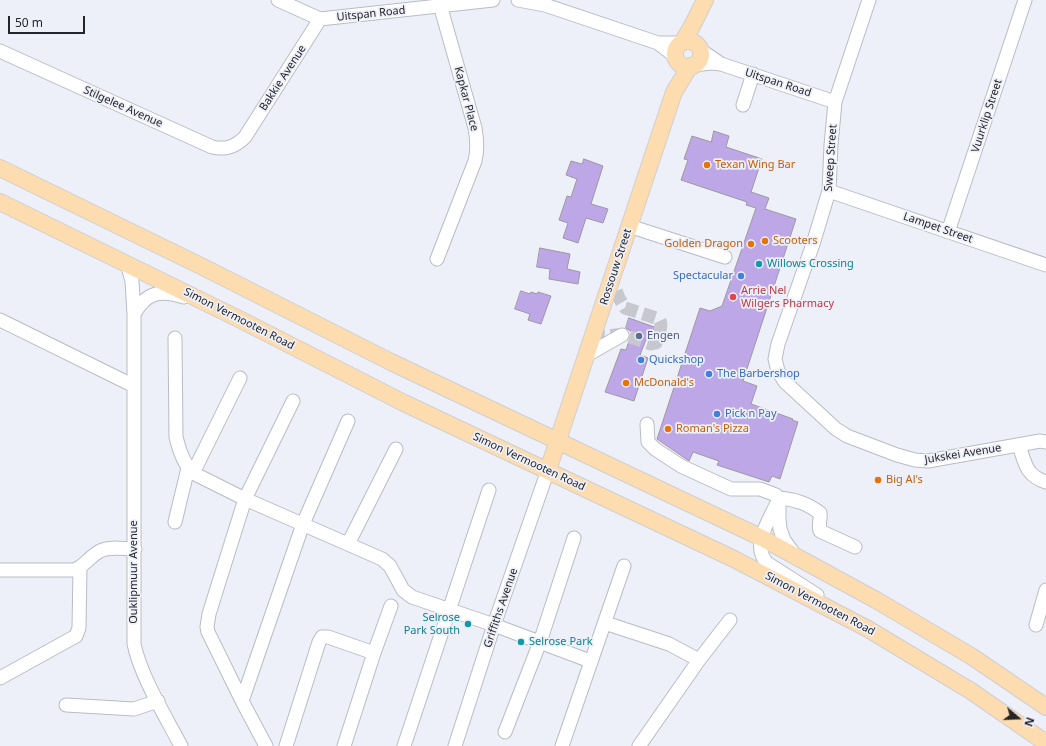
<!DOCTYPE html>
<style>
body{margin:0}
#map{position:relative;width:1046px;height:746px;overflow:hidden;background:#eef0f9;font-family:"Noto Sans",sans-serif}
canvas{display:block}
.north{position:absolute;left:998px;top:698px;width:40px;height:40px;-webkit-text-stroke:3px #eef0f9;paint-order:stroke;rotate:109deg;font-size:11px;font-weight:700;line-height:16px;text-align:center;color:#252529}
.north::after{content:'';display:block;margin:auto;width:14px;height:18px;background:#252529;clip-path:polygon(50% 0,100% 100%,50% 72%,0 100%)}
.scale{position:absolute;left:8px;top:16px;width:77px;height:18px;box-sizing:border-box;border:2px solid #252529;border-top:0;padding-left:5px;font-size:12px;line-height:14px;white-space:nowrap;color:#252529;-webkit-text-stroke:3px #eef0f9;paint-order:stroke}
</style>
<div id="map">
<canvas width="1046" height="746"></canvas>
<div class="north">N</div>
<div class="scale">50 m</div>
</div>
<script>
const ctx = document.querySelector('canvas').getContext('2d');
ctx.lineJoin = 'round';
function paint(path, color) {
  ctx.fillStyle = color;
  ctx.fill(path, 'evenodd');
}
function trace(path, color, width, dash) {
  ctx.strokeStyle = color;
  ctx.lineWidth = width;
  ctx.lineCap = dash ? 'butt' : 'round';
  ctx.setLineDash(dash || []);
  ctx.stroke(path);
}
function write(font, color, halo, rows, align = 'center') {
  ctx.font = font + ' "Noto Sans",sans-serif';
  ctx.lineWidth = 3.5;
  ctx.setLineDash([]);
  ctx.textBaseline = 'middle';
  ctx.strokeStyle = halo;
  ctx.fillStyle = color;
  for (const [text, x, y, turn = 0] of rows) {
    ctx.save();
    ctx.translate(x, y);
    ctx.rotate((+turn || 0) * Math.PI / 180);
    ctx.textAlign = isNaN(turn) ? turn : align;
    if (halo) ctx.strokeText(text, 0, 0);
    ctx.fillText(text, 0, 0);
    ctx.restore();
  }
}
const building = new Path2D(`
 M714,131L729,136L726,147L762,159L751,192L769,198L765,209L796,219L743,381L757,386L751,404L793,419L792,420L798,422L780,479L772,476L769,482L717,465L719,461L693,452L689,461L657,439L700,308L710,311L722,306L756,208L746,205L747,202L681,180L688,160L684,159L692,136L711,142Z
 M584,159L603,166L591,204L608,209L603,223L586,218L578,243L563,238L568,223L559,220L567,196L571,197L577,179L566,175L571,161L582,164Z
 M540,248L570,254L567,269L580,272L578,284L549,279L550,269L537,267Z
 M521,291L530,294L531,292L537,294L538,292L551,296L541,324L528,320L530,314L515,309Z
 M629,318L660,329L656,340L647,337L640,355L648,358L634,401L605,392L621,349L626,350L632,332L626,328Z`);
const minorTunnel = new Path2D(`
 M595,329L599,335C606,338 613,334 621,335C631,336 641,341 651,344L656,343C658,335 664,326 659,319L625,308L619,298L612,280`);
const minor = new Path2D(`
 M278,0L320,19L493,0
 M518,0L545,5L658,43H680
 M869,0L835,102L831,145L829,191L813,244L778,344L775,359L778,371L785,382L836,429L847,436L897,455L915,460L928,461L1040,441L1046,442
 M658,43L675,56
 M699,49L721,64
 M0,51L212,147C226,150 235,147 245,137L320,19
 M694,65L711,63L721,64L835,102
 M743,105L753,74
 M829,191L1046,265
 M629,226L725,257
 M948,232L1025,0
 M437,259L475,161C478,149 477,139 475,128L440,5
 M127,263L132,281L134,314V644C141,677 165,715 181,746
 M134,314C147,291 161,290 184,297
 M0,320L134,386
 M175,338L176,437C179,450 184,464 193,473L245,499L382,559L390,566L403,590L412,597L494,625L590,661
 M587,355L622,335
 M647,424L648,442L655,449L681,466L731,489H760L776,495L779,498V519L780,529L784,540L795,555
 M1019,445C1025,463 1026,476 1046,482
 M193,473L240,378
 M779,498C794,499 807,503 820,513C821,519 818,524 820,531L855,547
 M777,503C769,521 751,545 767,563L817,595
 M175,522L188,468
 M348,544L396,449
 M0,570H74C85,566 90,556 100,551C109,546 124,549 135,549
 M605,623L669,644L699,660
 M1036,625L1046,590
 M0,678L76,636L79,628L80,568
 M242,701L303,524L348,421
 M66,705L134,709L158,701
 M505,732L540,642L574,538
 M266,746L242,701L208,632L207,627L209,614L245,499L293,401
 M286,746L319,642L322,637H328L374,653
 M344,746L374,653L391,606
 M404,746L489,490
 M455,746L494,625L548,470
 M562,746L624,566
 M639,746L699,660L730,620`);
const major = new Path2D(`
 M675 54a13 13 0 1 1 26 0a13 13 0 1 1-26 0Z
 M682,43L692,26L705,0
 M0,168L203,267L391,362L762,538L876,600L932,633L971,656L1046,707
 M0,202L239,319L404,403L734,559L868,629L971,691L1046,743
 M548,470L674,92L690,66`);
const markers = [
 [707,165,4,"#e8710a"],
 [765,241,4,"#e8710a"],
 [751,244,4,"#e8710a"],
 [759,264,4,"#0f9aa8"],
 [741,276,4,"#3f7fe0"],
 [733,297,4,"#e0444e"],
 [639,336,4,"#5c6f8a"],
 [641,360,4,"#3f7fe0"],
 [709,374,4,"#3f7fe0"],
 [626,383,4,"#e8710a"],
 [717,414,4,"#3f7fe0"],
 [668,429,4,"#e8710a"],
 [878,480,4,"#e8710a"],
 [468,624,4,"#0f9aa8"],
 [521,642,4,"#0f9aa8"]
];
const streetNames = [
 ["Uitspan Road",371,14,-6],
 ["Bakkie Avenue",283,78,-57],
 ["Uitspan Road",778,83,18],
 ["Kapkar Place",466,99,75],
 ["Stilgelee Avenue",123,107,24],
 ["Vuurklip Street",987,116,-72],
 ["Sweep Street",831,158,-86],
 ["Lampet Street",938,228,19],
 ["Rossouw Street",616,267,-72],
 ["Simon Vermooten Road",239,319,27],
 ["Jukskei Avenue",963,454,-9],
 ["Simon Vermooten Road",529,462,25],
 ["Ouklipmuur Avenue",134,572,-90],
 ["Simon Vermooten Road",820,604,28],
 ["Griffiths Avenue",501,608,-71]
];
const foodNames = [
 ["Texan Wing Bar",715,165],
 ["Scooters",773,241],
 ["Golden Dragon",743,244,"right"],
 ["McDonald's",634,383],
 ["Roman's Pizza",676,429],
 ["Big Al's",886,480]
];
const cultureNames = [
 ["Willows Crossing",767,264],
 ["Selrose",460,618,"right"],
 ["Park South",460,631,"right"],
 ["Selrose Park",529,642]
];
const shopNames = [
 ["Spectacular",733,276,"right"],
 ["Quickshop",649,360],
 ["The Barbershop",717,374],
 ["Pick n Pay",725,414]
];
const healthNames = [
 ["Arrie Nel",741,291],
 ["Wilgers Pharmacy",741,304]
];
const serviceNames = [
 ["Engen",647,336]
];
paint(building, '#bea7e6');
trace(building, '#9b98a0', 1);
trace(minorTunnel, '#c6c7cf', 13, [13, 6]);
trace(minor, '#b9bcc4', 15);
trace(major, '#cfcfd0', 18);
trace(minor, '#fff', 13);
trace(major, '#fddcb0', 16);
for (const [x, y, r, color] of markers) {
  const dot = new Path2D();
  dot.arc(x, y, r, 0, 2 * Math.PI);
  ctx.fillStyle = color;
  ctx.fill(dot);
  trace(dot, '#eef0f9', 1.5);
}
write('11px', '#252529', '#eef0f9', streetNames);
write('11px', '#c56008', '#eef0f9', foodNames, 'left');
write('11px', '#0d838f', '#eef0f9', cultureNames, 'left');
write('11px', '#366cbe', '#eef0f9', shopNames, 'left');
write('11px', '#be3a42', '#eef0f9', healthNames, 'left');
write('11px', '#4e5e75', '#eef0f9', serviceNames, 'left');
</script>
